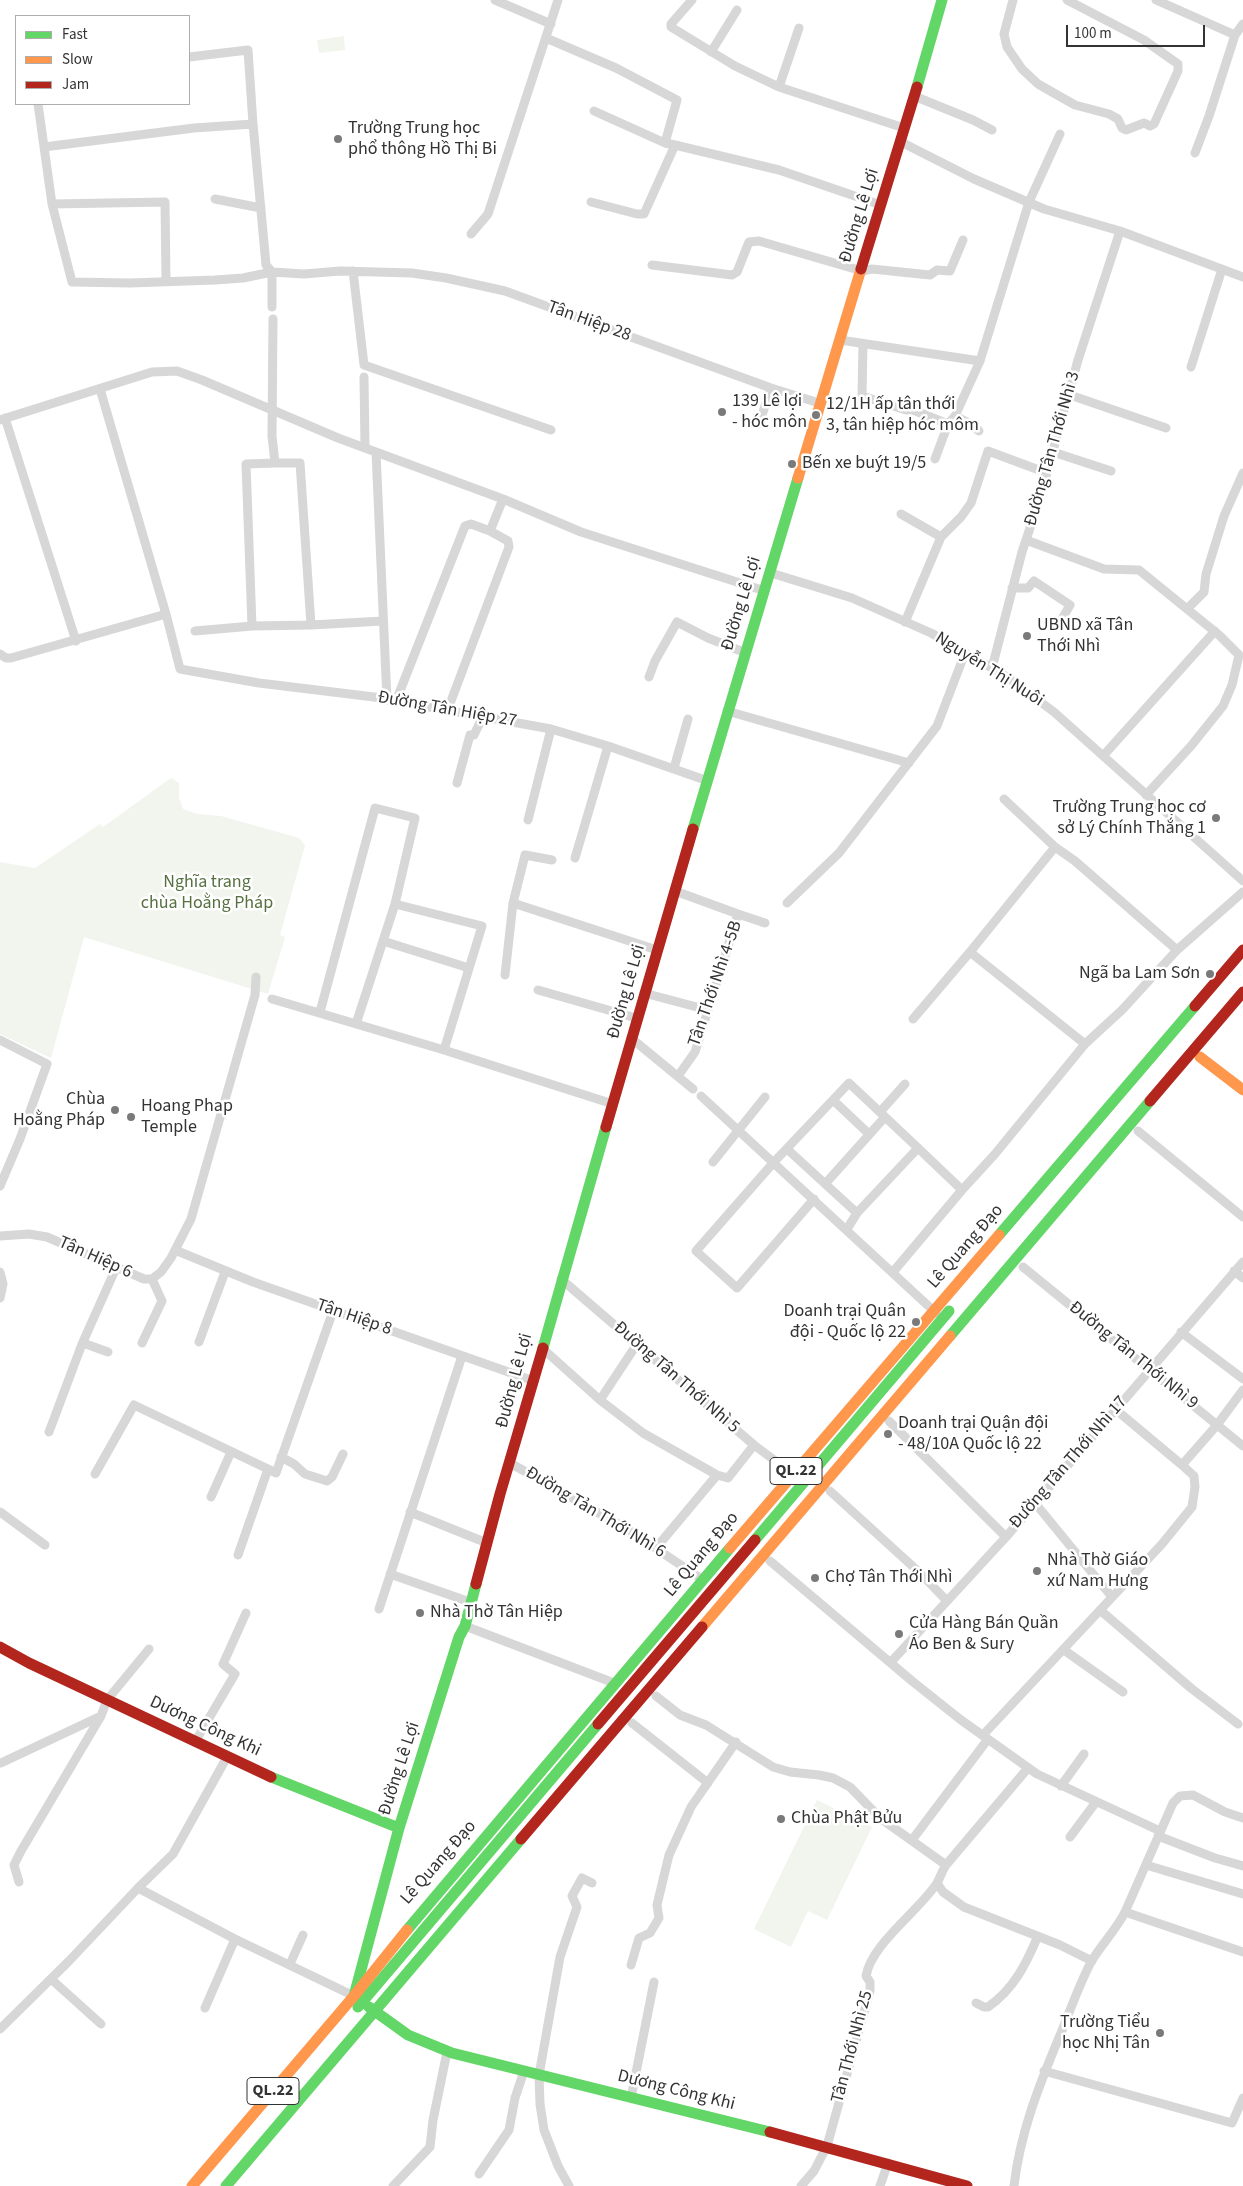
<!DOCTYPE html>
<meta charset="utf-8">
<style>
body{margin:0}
#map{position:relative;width:1243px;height:2186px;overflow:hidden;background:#fff;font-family:"Source Sans 3",sans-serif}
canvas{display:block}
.legend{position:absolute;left:15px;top:15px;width:175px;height:90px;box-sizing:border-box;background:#fff;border:1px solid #adadad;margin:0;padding:6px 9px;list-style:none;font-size:15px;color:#333}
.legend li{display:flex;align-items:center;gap:10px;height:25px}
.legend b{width:25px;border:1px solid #adadad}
.scale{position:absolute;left:1066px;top:25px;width:139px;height:22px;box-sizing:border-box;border:2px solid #333;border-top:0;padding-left:6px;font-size:15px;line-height:18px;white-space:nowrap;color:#333;-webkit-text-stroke:4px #fff;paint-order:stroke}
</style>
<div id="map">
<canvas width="1243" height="2186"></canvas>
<ul class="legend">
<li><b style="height:6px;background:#63d668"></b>Fast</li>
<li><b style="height:6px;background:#ff974d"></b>Slow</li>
<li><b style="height:6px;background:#b3261e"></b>Jam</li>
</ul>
<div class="scale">100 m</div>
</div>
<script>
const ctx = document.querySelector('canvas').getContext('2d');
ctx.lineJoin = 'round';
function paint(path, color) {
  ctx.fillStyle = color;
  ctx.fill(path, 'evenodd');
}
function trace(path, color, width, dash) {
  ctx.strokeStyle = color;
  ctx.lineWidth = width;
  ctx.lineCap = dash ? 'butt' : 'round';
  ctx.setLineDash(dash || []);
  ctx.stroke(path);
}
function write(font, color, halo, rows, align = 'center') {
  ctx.font = font + ' "Source Sans 3",sans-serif';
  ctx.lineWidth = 5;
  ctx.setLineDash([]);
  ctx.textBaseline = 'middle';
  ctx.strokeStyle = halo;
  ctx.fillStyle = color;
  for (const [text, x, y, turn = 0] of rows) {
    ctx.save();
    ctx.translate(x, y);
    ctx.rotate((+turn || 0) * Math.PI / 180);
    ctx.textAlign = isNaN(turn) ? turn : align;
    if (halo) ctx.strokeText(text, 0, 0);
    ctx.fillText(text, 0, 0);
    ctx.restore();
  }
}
const green = new Path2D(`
 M344,36L345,50L319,53L317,40Z
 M171,778L179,783V798L183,809L197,814L221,816L299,838L305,845L280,935L285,937L268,994L84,937L51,1058L0,1034V862L35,868L100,824L103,827Z
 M817,1800L872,1827L827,1920L808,1911L791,1947L754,1929Z`);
const street = new Path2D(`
 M495,0L551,24
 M692,0L671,24V27L735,66L779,87L904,128
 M1013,0L1004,34L1007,47L1022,69L1038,84L1075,105L1109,114L1118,119L1122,128L1126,130L1144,123L1150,126L1154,124L1178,71V64L1144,40L1067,0
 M1156,0L1235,35
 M546,38L616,68L677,100L665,143L675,145
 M711,52L737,10
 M189,57L248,50L253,124
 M779,87L799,28
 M914,96L973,120L992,130
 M38,104L52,204L72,282L130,283L215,280L243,278L272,272V307
 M594,111L665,143
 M901,142L974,179L1044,209L1120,231L1243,277
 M44,147L194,128L253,124L266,265L272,272L304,274L340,271L412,273L446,278L505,291L771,388L819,403
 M1195,153L1209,116L1235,35L1243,24
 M215,199L261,208
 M591,202L637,214H644L675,145L779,170L881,205
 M52,204L165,202L166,280
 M471,234L488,214L558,0
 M652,265L732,275L737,272L749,242L759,241L862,271L872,269L930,275L937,270L950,271L963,240
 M353,271L364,365L551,430
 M273,319L272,436L275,463H300L311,625L383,621
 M840,340L980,361
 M863,344L862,396L906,410H913L948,424
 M1191,367L1222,269
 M364,377L365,448
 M100,389L166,614L180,669L259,683L374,697L551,729L608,746L708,781
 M1070,395L1166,428
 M955,416L971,424L979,431
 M5,418L76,641
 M0,420L152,372L177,371L202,380L338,438L503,499L581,532L765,591
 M759,424L771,388
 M376,452L387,700
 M1053,452L1111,471
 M935,459L948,424L955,416L980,361L1029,202L1060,134
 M901,514L941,537L905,622
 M941,537L961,517L971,503L988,451L1047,473
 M1026,540L1104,569L1139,570L1219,635L1239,655L1232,685L1223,706L1191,746L1146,795
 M771,573L852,598L931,633L1004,675L1054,712L1243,881
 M1012,588H1028L1034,581L1070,605L1062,619
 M1187,609L1204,592L1206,574L1224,516L1243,473
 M252,626L246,464L275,463
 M195,631L252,626L311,625
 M0,654L6,658H11L166,614
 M992,668L1022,552L1040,498L1078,360L1120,231
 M649,677L655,661L677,622L708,638L746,653
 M396,701L465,526L471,524L490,531L503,499
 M448,709L509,547L508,541L490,531
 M727,711L909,763
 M1103,756L1215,631
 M674,768L688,719
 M457,783L470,735H474L483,716
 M1004,799L1055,847
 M528,820L551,729
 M575,858L608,746
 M552,860L525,855L513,903L657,950
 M675,891L738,914
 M787,903L839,853L937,726L965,653
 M383,941L469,968
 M505,975L513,903
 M538,990L636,1018
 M644,993L708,1010
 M272,999L444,1050L613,1104
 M320,1012L375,808L415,818L395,904L482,926L444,1050
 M913,1019L970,952
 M356,1024L395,904
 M631,1038L693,1089
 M0,1040L47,1064L20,1139L0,1186
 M1085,1044L970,952L1055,847L1075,861L1177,950
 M678,1076L695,1052L738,914L765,923
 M701,1096L936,1313
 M833,1100L869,1134
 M880,1112L905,1084
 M1138,1131L1243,1217
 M918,1148L962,1190L995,1154L1085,1044L1122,1010L1177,950L1243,892
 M787,1149L857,1213L847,1229
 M713,1162L765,1097
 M825,1184L885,1117
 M814,1199L737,1288L696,1251L774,1162L849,1083L918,1148L857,1213
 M0,1236L29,1234L47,1237L144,1279H152L161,1272L171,1258L191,1219L255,995L256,977
 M175,1250L253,1282L534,1381
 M1023,1267L1243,1446
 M1234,1271L1243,1278
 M0,1272L3,1284L0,1298
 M893,1272L962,1190
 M561,1279L754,1445L793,1474
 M1181,1332L1243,1379
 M199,1342L225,1272
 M83,1343L108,1352
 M142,1343L162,1301L152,1279
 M542,1348L600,1400L643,1433L717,1475L656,1548
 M600,1400L637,1344
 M1115,1409L1182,1465
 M889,1421L1006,1537
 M49,1432L82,1344L116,1268
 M281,1457L294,1464L305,1474L327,1481L332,1477L343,1454
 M510,1463L627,1529L703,1580
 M95,1474L134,1405L268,1469
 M717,1475L728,1478L754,1445
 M830,1491L920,1573L947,1601
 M211,1497L231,1452
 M1035,1503L1112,1597
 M0,1512L45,1545
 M410,1512L487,1543
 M238,1555L268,1469L276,1473L333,1311
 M770,1561L912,1681L961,1720L1037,1774L1160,1831
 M390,1574L470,1602
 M379,1609L462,1356
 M1100,1610L1192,1689L1238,1724
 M465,1626L614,1683
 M1064,1650L1123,1692
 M891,1662L1006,1537L1243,1262
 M656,1696L680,1715L706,1725L773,1767L790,1772L819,1775L833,1778L850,1787L880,1818L946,1865C942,1871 940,1878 937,1883C920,1910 871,1944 866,1976L870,1982V1991L827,2146L814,2171L801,2186
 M632,1723L708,1783
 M983,1735L1162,1544L1192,1507L1195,1487L1194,1476L1182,1465L1217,1425L1243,1390
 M195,1742L235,1674L223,1664L246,1613
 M1,1763L101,1716
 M1061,1786L1084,1754
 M1158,1836L1215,1858L1243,1866
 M1070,1837L1096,1802
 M912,1840L988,1739
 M946,1865L1028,1768
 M1146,1865L1243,1894
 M19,1882L14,1865L21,1851L101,1716L107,1700L149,1649
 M937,1883L943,1892L964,1907L1060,1945L1092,1961
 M138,1888L235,1939L354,1996
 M1125,1912L1243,1952
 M290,1964L303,1935
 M631,1965L639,1938L650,1933L659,1918L657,1905L669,1855L691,1807L736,1742
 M51,1979L101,2024
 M976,2003L984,2007H988C1014,1989 1026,1964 1038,1936
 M205,2008L235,1939
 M0,2029L69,1961L138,1888L173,1854L227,1757
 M1044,2071L1232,2123L1243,2098
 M631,2098L654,1982
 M479,2174L509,2130L515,2098L524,2071
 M393,2186L430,2147L433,2120L447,2052
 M569,2186L558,2166L544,2130L540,2104L539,2075L560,1957L577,1907L572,1896L582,1878L592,1883
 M880,2186L888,2163
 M1014,2186C1020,2134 1038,2088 1058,2040C1069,2014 1078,1987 1091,1962C1101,1945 1116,1930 1125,1912L1173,1803L1180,1796L1193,1795L1225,1812L1243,1818`);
const fast = new Path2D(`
 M917,87L942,0
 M693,829L798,478
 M999,1235L1195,1006
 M950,1336L1150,1101
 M543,1348L606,1127
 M755,1540L949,1311
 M271,1777L399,1828
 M407,1930L730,1548
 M354,1996L399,1828L459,1637L465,1626L476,1584
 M358,2007L598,1724
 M369,2007L408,2035L452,2053L770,2132
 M226,2186L521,1839`);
const slow = new Path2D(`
 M798,478L861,269
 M1200,1057L1243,1090
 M730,1548L999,1235
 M702,1627L950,1336
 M192,2186L354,1996L407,1930`);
const jam = new Path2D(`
 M861,269L917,87
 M1195,1006L1243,950
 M1150,1101L1243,992
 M606,1127L693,829
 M476,1584L500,1494L543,1348
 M0,1647L29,1663L271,1777
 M598,1724L755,1540
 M521,1839L702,1627
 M770,2132L967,2186`);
const markers = [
 [338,139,5,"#7a7a7a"],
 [722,412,5,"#7a7a7a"],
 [816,415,5,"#7a7a7a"],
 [792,464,5,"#7a7a7a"],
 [1027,636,5,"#7a7a7a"],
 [1216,818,5,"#7a7a7a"],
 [1210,974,5,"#7a7a7a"],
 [115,1110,5,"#7a7a7a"],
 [131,1117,5,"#7a7a7a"],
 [916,1322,5,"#7a7a7a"],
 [888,1434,5,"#7a7a7a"],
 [1037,1571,5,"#7a7a7a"],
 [815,1578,5,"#7a7a7a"],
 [420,1613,5,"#7a7a7a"],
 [899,1634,5,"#7a7a7a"],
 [781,1819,5,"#7a7a7a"],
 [1160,2033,5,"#7a7a7a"]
];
const shields = [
 [796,1471,52],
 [273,2091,52]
];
const shieldNames = [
 ["QL.22",796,1471],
 ["QL.22",273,2091]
];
const poiNames = [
 ["Trường Trung học",348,129],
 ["phổ thông Hồ Thị Bi",348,150],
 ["139 Lê lợi",732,402],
 ["- hóc môn",732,423],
 ["12/1H ấp tân thới",826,405],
 ["3, tân hiệp hóc môm",826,426],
 ["Bến xe buýt 19/5",802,464],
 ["UBND xã Tân",1037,626],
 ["Thới Nhì",1037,647],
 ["Trường Trung học cơ",1206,808,"right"],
 ["sở Lý Chính Thắng 1",1206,829,"right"],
 ["Ngã ba Lam Sơn",1200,974,"right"],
 ["Chùa",105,1100,"right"],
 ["Hoằng Pháp",105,1121,"right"],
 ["Hoang Phap",141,1107],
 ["Temple",141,1128],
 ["Doanh trại Quân",906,1312,"right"],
 ["đội - Quốc lộ 22",906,1333,"right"],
 ["Doanh trại Quận đội",898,1424],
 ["- 48/10A Quốc lộ 22",898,1445],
 ["Nhà Thờ Giáo",1047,1561],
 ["xứ Nam Hưng",1047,1582],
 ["Chợ Tân Thới Nhì",825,1578],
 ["Nhà Thờ Tân Hiệp",430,1613],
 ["Cửa Hàng Bán Quần",909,1624],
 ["Áo Ben & Sury",909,1645],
 ["Chùa Phật Bửu",791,1819],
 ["Trường Tiểu",1150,2023,"right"],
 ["học Nhị Tân",1150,2044,"right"]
];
const streetNames = [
 ["Đường Lê Lợi",860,216,-73],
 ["Tân Hiệp 28",589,322,20],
 ["Đường Tân Thới Nhì 3",1053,449,-74],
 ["Đường Lê Lợi",742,604,-73],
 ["Nguyễn Thị Nuôi",989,670,32],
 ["Đường Tân Hiệp 27",447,710,10],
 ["Tân Thới Nhì 4-5B",716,984,-71],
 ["Đường Lê Lợi",627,992,-74],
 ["Lê Quang Đạo",966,1247,-49],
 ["Tân Hiệp 6",95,1258,24],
 ["Tân Hiệp 8",354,1318,19],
 ["Đường Tân Thới Nhì 9",1133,1356,39],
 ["Đường Tân Thới Nhì 5",676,1378,41],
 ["Đường Lê Lợi",515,1381,-75],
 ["Đường Tân Thới Nhì 17",1069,1463,-49],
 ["Đường Tản Thới Nhì 6",595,1513,31],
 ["Lê Quang Đạo",702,1555,-50],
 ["Dương Công Khi",205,1727,25],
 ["Đường Lê Lợi",400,1769,-72],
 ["Lê Quang Đạo",439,1863,-49],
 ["Tân Thới Nhì 25",853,2047,-75],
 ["Dương Công Khi",676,2091,14]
];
const parkNames = [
 ["Nghĩa trang",207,883],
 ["chùa Hoằng Pháp",207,904]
];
paint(green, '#f1f5ed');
trace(street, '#d7d7d7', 9);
trace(fast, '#63d668', 11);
trace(slow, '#ff974d', 11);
trace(jam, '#b3261e', 11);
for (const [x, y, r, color] of markers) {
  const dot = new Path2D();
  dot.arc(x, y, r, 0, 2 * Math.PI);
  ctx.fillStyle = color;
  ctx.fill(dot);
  trace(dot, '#fff', 2);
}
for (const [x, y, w] of shields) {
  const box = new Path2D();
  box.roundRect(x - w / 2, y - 13.5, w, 27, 4);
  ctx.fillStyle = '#fff';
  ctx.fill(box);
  trace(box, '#333', 1);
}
write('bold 16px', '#333', null, shieldNames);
write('18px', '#333', '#fff', poiNames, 'left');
write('18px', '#333', '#fff', streetNames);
write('18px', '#56703f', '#fff', parkNames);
</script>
